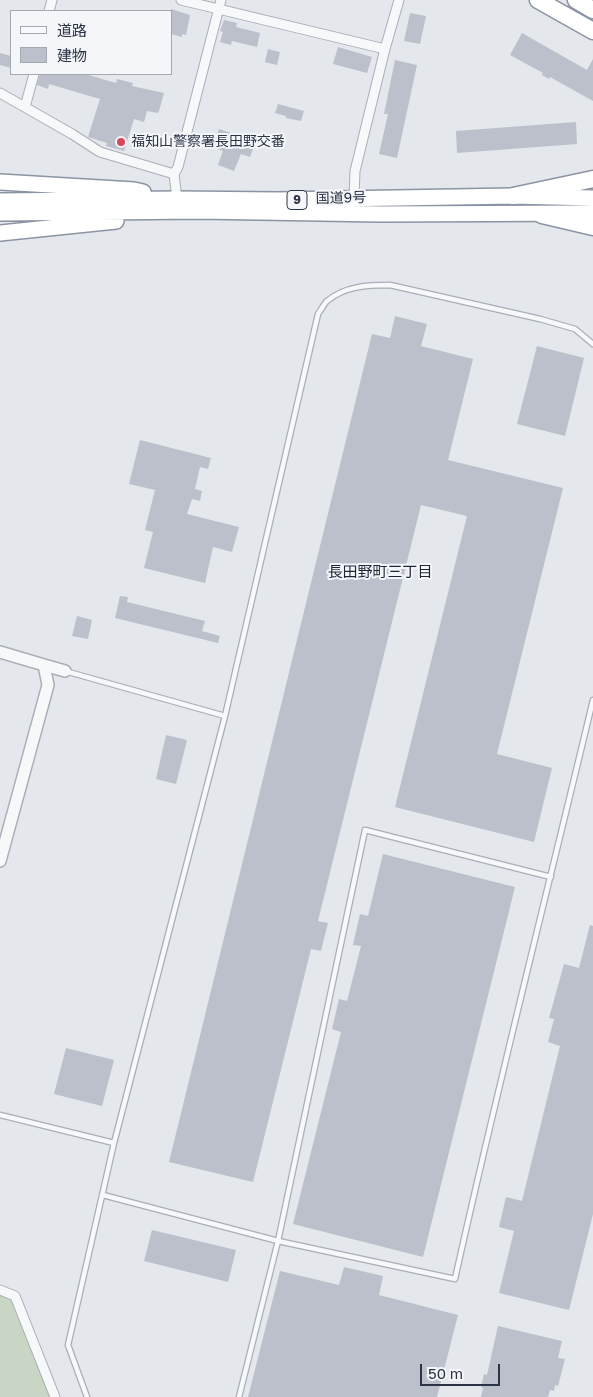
<!DOCTYPE html>
<meta charset="utf-8">
<style>
body{margin:0}
#map{position:relative;width:593px;height:1397px;overflow:hidden;background:#e4e7ec;font-family:"Golos Text","Noto Sans JP",sans-serif}
canvas{display:block}
.legend{position:absolute;left:10px;top:10px;width:162px;height:65px;box-sizing:border-box;background:#f4f6f9;border:1px solid #a4a8b1;margin:0;padding:6px 9px;list-style:none;font-size:15px;color:#2b3445}
.legend li{display:flex;align-items:center;gap:10px;height:25px}
.legend b{width:25px;border:1px solid #a4a8b1}
.scale{position:absolute;left:420px;top:1364px;width:80px;height:22px;box-sizing:border-box;border:2px solid #2b3445;border-top:0;padding-left:6px;font-size:15px;line-height:18px;white-space:nowrap;color:#2b3445;-webkit-text-stroke:4px #f4f6f9;paint-order:stroke}
</style>
<div id="map">
<canvas width="593" height="1397"></canvas>
<ul class="legend">
<li><b style="height:6px;background:#f7f8fa"></b>道路</li>
<li><b style="height:14px;background:#bbc0ca"></b>建物</li>
</ul>
<div class="scale">50 m</div>
</div>
<script>
const ctx = document.querySelector('canvas').getContext('2d');
ctx.lineJoin = 'round';
function paint(path, color) {
  ctx.fillStyle = color;
  ctx.fill(path, 'evenodd');
}
function trace(path, color, width, dash) {
  ctx.strokeStyle = color;
  ctx.lineWidth = width;
  ctx.lineCap = dash ? 'butt' : 'round';
  ctx.setLineDash(dash || []);
  ctx.stroke(path);
}
function write(font, color, halo, rows, align = 'center') {
  ctx.font = font + ' "Golos Text","Noto Sans JP",sans-serif';
  ctx.lineWidth = 4;
  ctx.setLineDash([]);
  ctx.textBaseline = 'middle';
  ctx.strokeStyle = halo;
  ctx.fillStyle = color;
  for (const [text, x, y, turn = 0] of rows) {
    ctx.save();
    ctx.translate(x, y);
    ctx.rotate((+turn || 0) * Math.PI / 180);
    ctx.textAlign = isNaN(turn) ? turn : align;
    if (halo) ctx.strokeText(text, 0, 0);
    ctx.fillText(text, 0, 0);
    ctx.restore();
  }
}
const green = new Path2D(`
 M0,1294L12,1299L51,1397H0Z`);
const building = new Path2D(`
 M171,9L190,15L186,35L182,34V37L171,34Z
 M410,13L426,16L420,44L404,41Z
 M224,20L237,23L236,27L260,33L257,47L232,41L231,45L220,42L223,32L220,31Z
 M522,33L587,70L593,59V101L550,77L549,79L542,75L543,73L510,55Z
 M338,47L372,57L367,73L333,64Z
 M268,49L280,52L277,65L265,62Z
 M0,53L11,56V68L0,65Z
 M395,60L417,65L397,158L379,154L388,114H384Z
 M40,74H85L116,83L117,79L133,83L132,86L164,93L159,111L158,113L147,111L144,122L134,119L124,151L106,146L107,143L88,137L100,99L49,84L48,89L37,85Z
 M278,104L304,111L301,121L286,118V116L275,113Z
 M576,122L577,144L457,153L456,131Z
 M219,129L231,133L230,136L255,144L250,157L241,154L234,171L218,165L223,151L212,147Z
 M395,316L427,324L421,346L473,359L448,460L563,488L497,754L552,768L534,842L395,807L467,516L421,505L318,921L328,923L321,951L311,949L253,1182L169,1162L372,334L390,338Z
 M537,346L584,358L565,436L517,424Z
 M140,440L211,458L208,469L200,467L195,489L202,491L200,501L192,499L187,514L239,527L232,552L213,547L205,583L144,568L153,532L145,530L155,490L129,484Z
 M120,596L128,597L127,602L205,621L202,631L220,636L218,643L115,618Z
 M77,616L92,620L88,639L72,636Z
 M166,735L187,740L176,784L156,779Z
 M383,854L515,887L423,1257L293,1224L341,1032L332,1029L339,999L347,1001L361,946L353,945L360,914L368,916Z
 M590,925L593,926V1214L569,1310L499,1293L514,1231L499,1227L506,1197L522,1201L560,1046L548,1042L554,1019L549,1018L564,964L579,968Z
 M66,1048L114,1060L102,1106L54,1094Z
 M152,1230L236,1250L228,1282L144,1261Z
 M344,1267L383,1276L379,1295L458,1315L437,1397H248L280,1271L339,1285Z
 M498,1326L562,1341L558,1358L565,1359L558,1386L555,1385L554,1391L550,1390L548,1397H481L483,1388L481,1387L484,1374L487,1375Z`);
const service = new Path2D(`
 M65,671L225,716
 M0,1115L114,1143
 M103,1195L278,1241L455,1279C498,1085 547,893 593,700
 M87,1397L68,1345L114,1143L225,716L318,314C321,310 324,304 327,301C345,286 368,285 390,285L540,319L575,329L593,344
 M239,1397L278,1241L365,830L551,877`);
const minor = new Path2D(`
 M181,0L385,49
 M49,11L52,0
 M0,93L72,134L100,152L174,174
 M25,107L34,74
 M354,198L355,171L385,49L399,0
 M177,199L174,174L178,167L221,0
 M0,1290L15,1296L55,1397`);
const tertiary = new Path2D(`
 M0,652L44,665L48,685L0,861
 M44,665L65,671`);
const trunk = new Path2D(`
 M0,182L134,190L143,192
 M0,201L177,199L277,200L513,196L593,198
 M0,213L199,211L381,214L593,213
 M0,233L116,221`);
const motorway = new Path2D(`
 M538,0L593,31
 M576,0L593,10
 M513,196L593,179
 M542,215L593,227`);
const markers = [
 [121,142,5,"#d1495b"]
];
const shields = [
 [297,200,20]
];
const shieldNames = [
 ["9",297,200]
];
const poiNames = [
 ["福知山警察署長田野交番",131,142]
];
const streetNames = [
 ["国道9号",341,198,-1]
];
const neighbourhoodNames = [
 ["長田野町三丁目",380,572]
];
paint(green, '#c9d6c5');
paint(building, '#bbc0ca');
trace(service, '#a9aeb7', 7);
trace(minor, '#a9aeb7', 11);
trace(tertiary, '#a9aeb7', 14);
trace(trunk, '#8b94a3', 18);
trace(motorway, '#8b94a3', 19);
trace(service, '#f7f8fa', 4.5);
trace(minor, '#f7f8fa', 9);
trace(tertiary, '#f7f8fa', 11);
trace(trunk, '#fff', 15);
trace(motorway, '#fff', 16);
for (const [x, y, r, color] of markers) {
  const dot = new Path2D();
  dot.arc(x, y, r, 0, 2 * Math.PI);
  ctx.fillStyle = color;
  ctx.fill(dot);
  trace(dot, '#f4f6f9', 2);
}
for (const [x, y, w] of shields) {
  const box = new Path2D();
  box.roundRect(x - w / 2, y - 9.5, w, 19, 4);
  ctx.fillStyle = '#f4f6f9';
  ctx.fill(box);
  trace(box, '#2b3445', 1);
}
write('bold 12px', '#2b3445', null, shieldNames);
write('14px', '#2b3445', '#f4f6f9', poiNames, 'left');
write('14px', '#2b3445', '#f4f6f9', streetNames);
write('15px', '#1d2536', '#f4f6f9', neighbourhoodNames);
</script>
